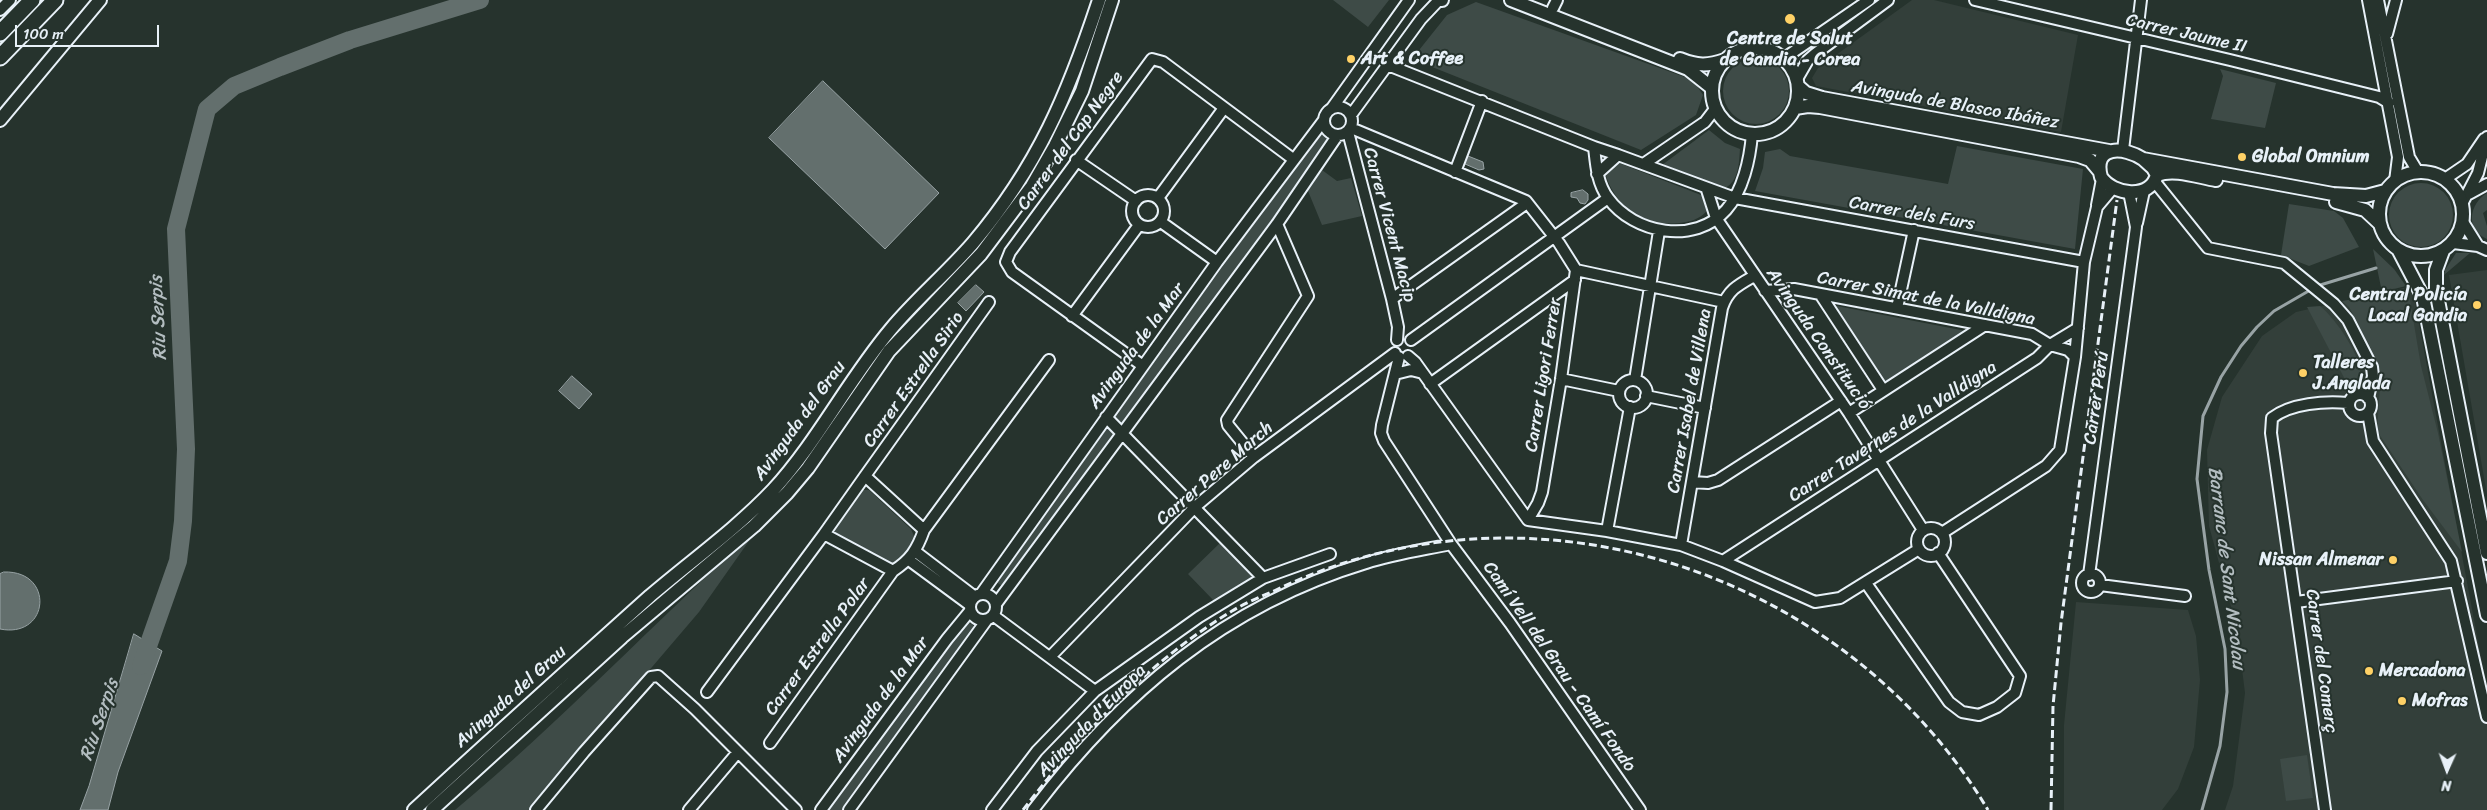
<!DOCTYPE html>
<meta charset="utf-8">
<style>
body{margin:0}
#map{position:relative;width:2487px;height:810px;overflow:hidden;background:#26332d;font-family:Sriracha,sans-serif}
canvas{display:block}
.north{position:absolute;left:2422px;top:745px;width:50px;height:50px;-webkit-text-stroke:4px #26332d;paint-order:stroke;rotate:182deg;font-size:14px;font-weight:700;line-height:20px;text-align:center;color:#e8f1f8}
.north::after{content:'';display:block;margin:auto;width:18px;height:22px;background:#e8f1f8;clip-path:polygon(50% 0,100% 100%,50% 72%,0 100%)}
.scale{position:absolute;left:15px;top:25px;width:144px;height:22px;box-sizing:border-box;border:2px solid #e8f1f8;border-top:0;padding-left:6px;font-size:15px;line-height:18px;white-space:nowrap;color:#e8f1f8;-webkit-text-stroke:4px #26332d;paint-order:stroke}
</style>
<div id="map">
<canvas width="2487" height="810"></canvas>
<div class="north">N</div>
<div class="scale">100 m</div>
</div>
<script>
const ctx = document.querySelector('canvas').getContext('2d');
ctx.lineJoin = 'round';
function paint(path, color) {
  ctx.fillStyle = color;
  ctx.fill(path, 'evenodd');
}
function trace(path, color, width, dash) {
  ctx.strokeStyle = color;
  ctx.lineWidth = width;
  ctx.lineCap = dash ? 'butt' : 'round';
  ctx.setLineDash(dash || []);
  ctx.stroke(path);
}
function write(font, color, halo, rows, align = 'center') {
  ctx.font = font + ' Sriracha,sans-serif';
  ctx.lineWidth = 4;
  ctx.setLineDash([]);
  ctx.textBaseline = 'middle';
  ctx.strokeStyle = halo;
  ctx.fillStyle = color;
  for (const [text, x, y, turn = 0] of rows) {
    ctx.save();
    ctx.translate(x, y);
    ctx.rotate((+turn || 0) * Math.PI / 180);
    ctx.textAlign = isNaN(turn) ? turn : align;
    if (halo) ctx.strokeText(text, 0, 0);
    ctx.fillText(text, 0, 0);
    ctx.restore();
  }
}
const built = new Path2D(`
 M1912,0H1934L2078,35L2061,132L1816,86L1812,78L1818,68Z
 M2487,270V495L2449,275Z
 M2412,286L2487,690V810H2225L2233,786L2245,693L2237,629L2209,526L2207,450L2222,397L2262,336L2296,312Z
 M2076,602L2188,610L2196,636L2200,680L2194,747L2178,789L2162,810H2064V725Z`);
const green = new Path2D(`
 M1333,0H1389L1368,27Z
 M1476,2L1693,80L1703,95L1696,115L1641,150L1412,59L1447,15Z
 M1723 91a33 33 0 1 1 66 0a33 33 0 1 1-66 0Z
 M2220,69L2276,83L2265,128L2211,119L2223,76Z
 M1709,130L1725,143L1740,149C1739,163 1739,181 1725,188L1662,165Z
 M1324,134L1330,139L1126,422L1121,423L1116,419L1115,415L1318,135Z
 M1957,146L2083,169L2075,249L1755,191L1763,168L1765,152L1780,149L1790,156L1948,184Z
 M1619,163L1701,195C1736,221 1631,251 1606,176L1611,167Z
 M1322,170L1337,181L1351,178L1362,216L1322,225L1308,191Z
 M2389 215a32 32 0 1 1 64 0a32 32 0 1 1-64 0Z
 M2487,193V210L2483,213L2487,226V239C2465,230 2469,204 2487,193Z
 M2289,204L2334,211L2343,218L2359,247L2309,266L2281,255Z
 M2373,249L2394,269L2406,286L2382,292Z
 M2456,253H2470L2444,275L2445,270Z
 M2405,290L2410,300L2421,366L2438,433L2462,552L2423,500L2377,431L2381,373L2359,325L2349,307L2342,301Z
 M1832,305L1966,331L1884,385Z
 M2320,306C2336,319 2365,360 2360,380L2350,389L2307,307Z
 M1109,424L1117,434L1005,588L995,581L1104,426Z
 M858,490H869L911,529L916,541L897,565L875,557L833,534L831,529Z
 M756,531L699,612L530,810H455C560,723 654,622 756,531Z
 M1222,541L1254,578L1216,603L1188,574Z
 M967,621L974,626V629L843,810H829Z
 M2307,755L2313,798L2286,801L2280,759Z`);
const water = new Path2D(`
 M823,81L939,193L885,249L769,138Z
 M1468,156L1483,162L1484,169L1479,170L1465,164Z
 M1583,190L1588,194V200L1585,204L1580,203L1577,198L1571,197V193Z
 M976,285L984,292L966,311L958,303Z
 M572,376L592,394L579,409L559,391Z
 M4,572C55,570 50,639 0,629V574Z
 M134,634L162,651L118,772L108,810H80L89,786Z`);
const stream = new Path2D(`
 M2317,286L2376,268
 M2202,810L2220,746L2227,692L2225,649L2209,570L2197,479L2203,416L2221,377L2241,346L2257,327L2274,311L2312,289`);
const river = new Path2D(`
 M141,666L178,561L183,521L186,449L176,229L207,109L234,86L280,67L350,40L480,0`);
const minor = new Path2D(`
 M1975,0L2230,60L2379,97L2389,103
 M2368,0L2398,157L2395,181
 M2378,0L2409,157L2418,172
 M1553,8L1557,0
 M0,10L10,0
 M2387,34L2396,0
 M1783,59L1869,0
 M1388,65L1594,147C1596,165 1597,183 1608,198C1634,234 1695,245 1726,210C1743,191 1750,159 1752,134
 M1797,79L1808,60L1815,54L1888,0
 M1324 121a14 14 0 1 1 28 0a14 14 0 1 1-28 0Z
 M1332,108L1409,0
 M1351,115L1421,19L1439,0
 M1351,128L1526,201L1559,243L1576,270L1561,379L1542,492L1538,503L1528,520
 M1348,132L1392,299L1398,327L1397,340
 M1594,147L1618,155
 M2123,150L2141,0
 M1076,160L1136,201
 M1645,163L1705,122L1715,109
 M1455,172L1482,101
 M1597,174L1618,155L1735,198L2084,262
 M2445,179L2467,164L2484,139
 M2155,182L2208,248L2284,263L2334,304L2348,320L2372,367L2373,376L2368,398
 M1707,190L1716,218L1849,413L1923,530
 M2469,194L2487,184
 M1132 211a16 16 0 1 1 32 0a16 16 0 1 1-32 0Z
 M1158,198L1224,108
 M2462,204L2478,173L2487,137
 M2097,205L2102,179
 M1161,222L1217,262
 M2463,222L2478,246
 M2137,223L2144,191
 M2453,243L2478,246L2487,250
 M1576,270L1724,302
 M1765,291L1794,289L2032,334L2050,345L2068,350L2075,357
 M1820,294L1883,390
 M1392,299L1527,203
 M1897,308L1914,230
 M1072,316L1139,225
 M1411,340L1608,198
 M1408,356L1415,362L1528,520
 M1399,357L1382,425L1381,433L1384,441L1451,544L1510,623L1640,810
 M1143,366L1012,272L1006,262L1010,252L1152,59L1163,62L1293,159
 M1395,374L1411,370L1423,373
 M1561,379L1619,391
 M1619 394a14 14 0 1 1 28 0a14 14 0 1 1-28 0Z
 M1635,380L1659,231
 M1430,384L1575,280
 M2349 405a11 11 0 1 1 22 0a11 11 0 1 1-22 0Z
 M1646,396L1705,408
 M1849,413L1985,325
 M2368,413L2373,441L2451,561L2487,717
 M1106,417L1263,578
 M1254,457L1228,425L1227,420L1308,296L1277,224
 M865,476L989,302
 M1692,482L1708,483L1718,480L1841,401
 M1528,520L1607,531L1681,545L1723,561L1815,602L1840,598L1919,549
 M1917 542a14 14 0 1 1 28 0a14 14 0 1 1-28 0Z
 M924,530L1049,360
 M1607,531L1630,407
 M1942,533L2046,466L2060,450L2075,357L2084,262L2097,207L2113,188
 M1681,545L1722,308C1728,290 1738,285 1754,276
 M916,552L975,597
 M909,560L970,605
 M1723,561L2037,358L2050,345L2078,328
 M2082 583a9 9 0 1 1 18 0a9 9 0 1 1-18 0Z
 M2089,575L2136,227L2129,192
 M1866,583L1949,702L1962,712L1979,715L1997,707L2015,693L2020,676L1938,553
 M2100,585L2185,596
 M970 607a13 13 0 1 1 26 0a13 13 0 1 1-26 0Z
 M981,594L1217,262L1324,120
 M2296,602L2457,581
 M996,604L1277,224L1337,136
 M994,616L1095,691
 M1050,657L1195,507L1254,457L1395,353
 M707,692L824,534
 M770,743L893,571C910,560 917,550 924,530L865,476L824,534L893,571
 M536,810L584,752L651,677L658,676L695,709L796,810
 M689,810L738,752
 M821,810L947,639L970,611
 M849,810L986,621
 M992,810L1037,751L1095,691L1199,617L1263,578L1330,554
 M1033,810C1121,694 1224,606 1366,563C1393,554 1422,550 1451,544
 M2325,810L2271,433L2272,418C2291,403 2325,401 2348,403`);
const major = new Path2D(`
 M1438,0H1442
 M1511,0L1688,69L1712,88
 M1712 91a43 43 0 1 1 86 0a43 43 0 1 1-86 0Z
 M1680,59C1697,66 1708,66 1725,60
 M1798,86L1806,93L1822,98L2109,151
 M1795,108L1808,106L1820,107L2079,156L2090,160L2100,172
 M0,120L100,0
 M2143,159L2153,168L2157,175C2150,200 2113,195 2101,177C2092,144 2125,147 2143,159L2333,194L2366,196L2385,191
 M2379 214a42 42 0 1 1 84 0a42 42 0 1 1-84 0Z
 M2157,175C2174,168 2198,177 2216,180
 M2336,202L2365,210L2379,223
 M2399,251L2423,297L2487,615
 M2443,251L2436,270V290L2487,553
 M414,810C492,738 571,667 650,596C691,561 736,529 773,490C818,441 848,380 891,329C916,299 947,273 973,243C1038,166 1068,94 1099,0
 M432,810L622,637L754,526L787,493L808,468L889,351L981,254L1032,186L1055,146L1082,91L1112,0`);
const highway = new Path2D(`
 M0,33L32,0
 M0,57L55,0`);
const rail = new Path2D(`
 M1023,810C1082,733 1148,662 1232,611C1245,603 1260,597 1274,591C1529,467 1844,569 1988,810
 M2051,810L2053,706L2061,623L2117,200`);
const markers = [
 [1790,19,6,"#ffd166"],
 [1351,59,5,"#ffd166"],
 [2242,157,5,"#ffd166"],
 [2477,305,5,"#ffd166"],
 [2303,373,5,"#ffd166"],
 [2393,560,5,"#ffd166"],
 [2369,671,5,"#ffd166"],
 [2402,701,5,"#ffd166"]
];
const streetNames = [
 ["Carrer Jaume II",2186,34,13],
 ["Avinguda de Blasco Ibáñez",1955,105,10],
 ["Carrer del Cap Negre",1071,141,-54],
 ["Carrer dels Furs",1912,214,10],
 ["Carrer Vicent Macip",1389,225,75],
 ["Carrer Simat de la Valldigna",1926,299,11],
 ["Avinguda Constitució",1818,339,55],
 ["Avinguda de la Mar",1137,346,-54],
 ["Carrer Ligori Ferrer",1544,375,-81],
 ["Carrer Estrella Sirio",914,380,-55],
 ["Carrer Perú",2097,398,-82],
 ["Carrer Isabel de Villena",1690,401,-80],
 ["Avinguda del Grau",800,421,-54],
 ["Carrer Tavernes de la Valldigna",1893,432,-33],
 ["Carrer Pere March",1215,474,-41],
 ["Carrer Estrella Polar",818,647,-54],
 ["Carrer del Comerç",2321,661,82],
 ["Camí Vell del Grau - Camí Fondo",1559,667,55],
 ["Avinguda del Grau",511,697,-42],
 ["Avinguda de la Mar",881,700,-54],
 ["Avinguda d'Europa",1092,721,-46]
];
const poiNames = [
 ["Centre de Salut",1790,39,"center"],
 ["de Gandia - Corea",1790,60,"center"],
 ["Art & Coffee",1361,59],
 ["Global Omnium",2252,157],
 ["Central Policía",2467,295,"right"],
 ["Local Gandia",2467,316,"right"],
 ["Talleres",2313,363],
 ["J.Anglada",2313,384],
 ["Nissan Almenar",2383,560,"right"],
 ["Mercadona",2379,671],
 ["Mofras",2412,701]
];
const waterNames = [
 ["Riu Serpis",159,318,-93],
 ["Barranc de Sant Nicolau",2226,568,83],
 ["Riu Serpis",100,720,-71]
];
paint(built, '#333f3a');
paint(green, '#3e4b47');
paint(water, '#636f6d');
trace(water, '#98a3a5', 1);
trace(stream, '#98a3a5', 3);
trace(river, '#636f6d', 18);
trace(minor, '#e8f1f8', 14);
trace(major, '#e8f1f8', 16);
trace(highway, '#e8f1f8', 19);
trace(minor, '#26332d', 10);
trace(major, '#26332d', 12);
trace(highway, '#26332d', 15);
trace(rail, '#e8f1f8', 3, [8, 4]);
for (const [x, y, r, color] of markers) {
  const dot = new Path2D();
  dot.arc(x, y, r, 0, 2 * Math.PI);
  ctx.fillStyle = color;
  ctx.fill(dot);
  trace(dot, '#26332d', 2);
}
write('18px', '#e8f1f8', '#26332d', streetNames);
write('bold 18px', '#e8f1f8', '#26332d', poiNames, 'left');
write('italic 19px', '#b3bdc0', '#26332d', waterNames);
</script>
